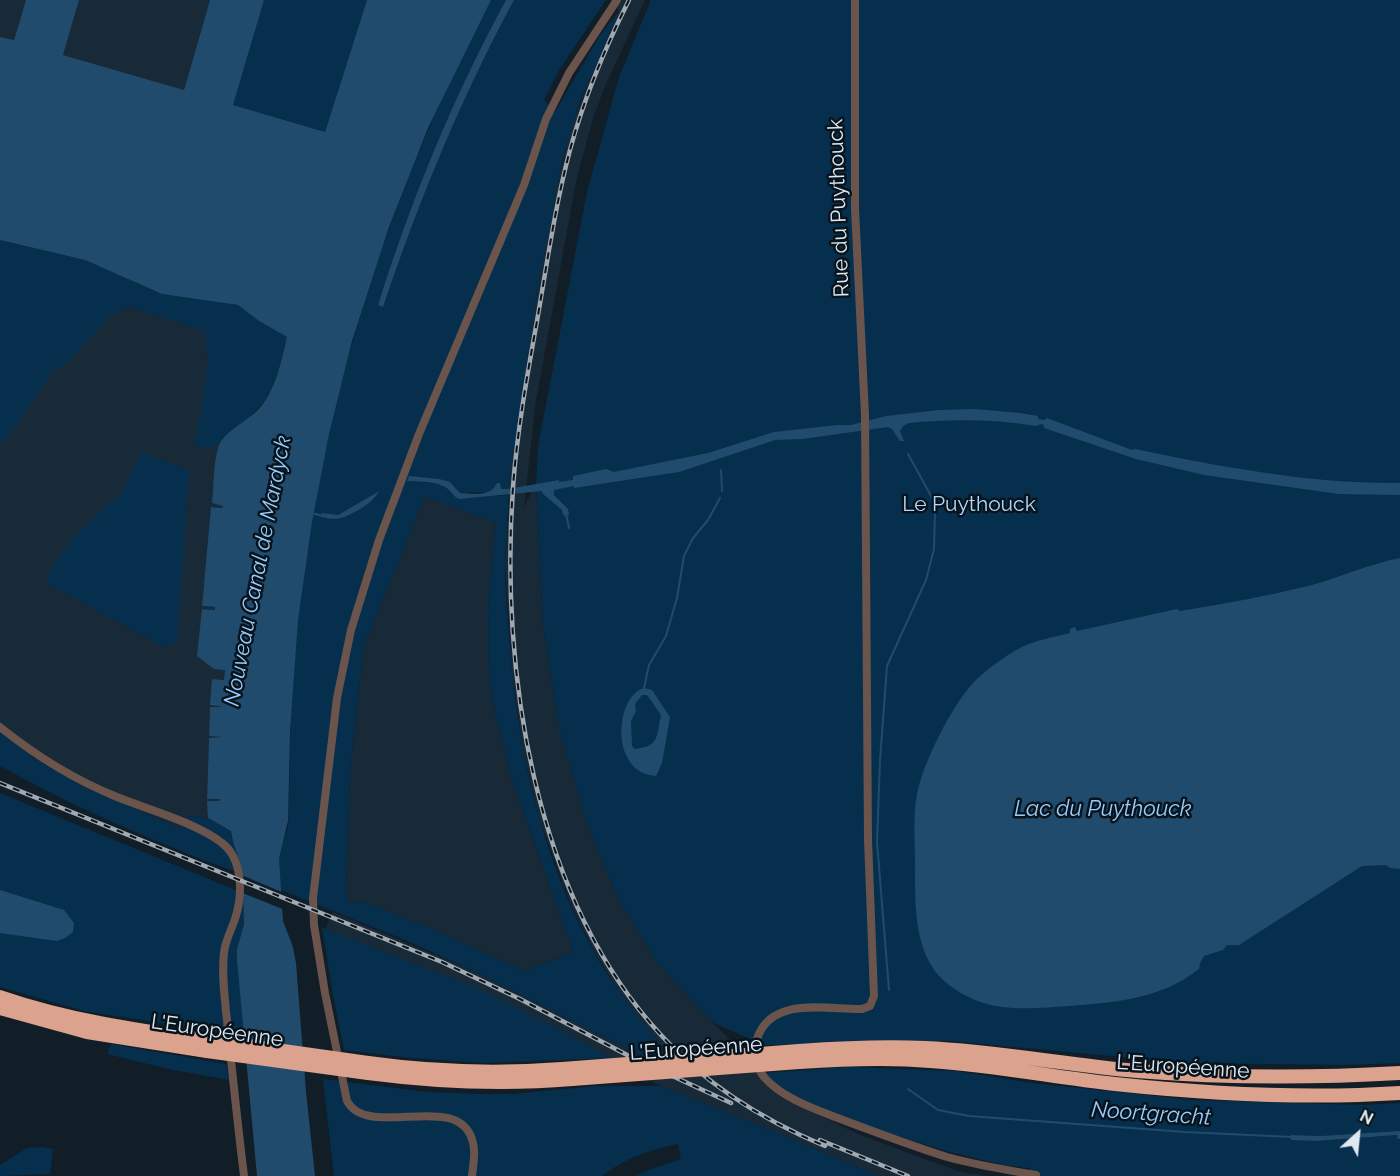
<!DOCTYPE html>
<meta charset="utf-8">
<style>
body{margin:0}
#map{position:relative;width:1400px;height:1176px;overflow:hidden;background:#111d27;font-family:Raleway,sans-serif}
canvas{display:block}
.north{position:absolute;left:1328px;top:1104px;width:60px;height:60px;-webkit-text-stroke:4px #08141d;paint-order:stroke;rotate:27deg;font-size:16px;font-weight:700;line-height:24px;text-align:center;color:#e0e8ef}
.north::after{content:'';display:block;margin:auto;width:21px;height:27px;background:#e0e8ef;clip-path:polygon(50% 0,100% 100%,50% 72%,0 100%)}
</style>
<div id="map">
<canvas width="1400" height="1176"></canvas>
<div class="north">N</div>
</div>
<script>
const ctx = document.querySelector('canvas').getContext('2d');
ctx.lineJoin = 'round';
function paint(path, color) {
  ctx.fillStyle = color;
  ctx.fill(path, 'evenodd');
}
function trace(path, color, width, dash) {
  ctx.strokeStyle = color;
  ctx.lineWidth = width;
  ctx.lineCap = dash ? 'butt' : 'round';
  ctx.setLineDash(dash || []);
  ctx.stroke(path);
}
function write(font, color, halo, rows, align = 'center') {
  ctx.font = font + ' Raleway,sans-serif';
  ctx.lineWidth = 5;
  ctx.setLineDash([]);
  ctx.textBaseline = 'middle';
  ctx.strokeStyle = halo;
  ctx.fillStyle = color;
  for (const [text, x, y, turn = 0] of rows) {
    ctx.save();
    ctx.translate(x, y);
    ctx.rotate((+turn || 0) * Math.PI / 180);
    ctx.textAlign = isNaN(turn) ? turn : align;
    if (halo) ctx.strokeText(text, 0, 0);
    ctx.fillText(text, 0, 0);
    ctx.restore();
  }
}
const built = new Path2D(`
 M0,0H26L14,40L0,37Z
 M79,0H210L184,90L63,55Z
 M610,0H645L606,84L593,118L576,182L536,401L524,507L536,483L543,624L558,723L586,821L619,900L656,961L712,1022L795,1103L858,1134L933,1162L961,1172L988,1176H878L768,1129L661,1086L558,1034L324,931L333,912L474,971L640,1055L622,996L595,953L571,905L539,818L523,748L512,672L505,564L509,516L508,489L512,450L547,231L570,131L598,57L619,11Z
 M0,240L287,337L212,503L223,505V508L212,507L202,606L215,607V610L202,609L225,669V680L212,679L223,706L210,707L209,736L222,737L209,739L207,798L220,799V801H208V818L189,816L182,829L82,786L33,758L0,731Z
 M425,496L496,522L488,607L489,670L493,702L511,777L573,952L524,971L435,930L365,902L349,904L346,889L350,773L363,648Z`);
const green = new Path2D(`
 M264,0H367L325,132L233,105Z
 M491,0H506C453,97 411,200 378,305L383,307C419,201 461,98 514,0H606L561,67L544,100L555,112L600,35L619,11L579,104L563,158L539,280L508,489L501,490L499,487L490,492L460,493L450,482L407,481C419,483 432,481 443,486C451,489 452,496 459,498L508,495C509,518 506,540 505,563C505,582 506,602 508,622C515,736 538,853 595,954C615,989 642,1021 667,1053L640,1055L474,971L405,940L281,890C280,879 277,865 279,853C281,844 286,836 288,827C289,818 288,808 289,799C290,752 290,706 294,659C314,429 382,204 491,0ZM378,491L377,497L339,519L322,514L338,515ZM425,497L496,522L488,607L489,670L493,702L511,777L573,952L524,971L435,930L365,902L349,904L346,889L350,773L363,648Z
 M651,0H1400V1063L1344,1065L1187,1063L949,1041L764,1045L712,1022L656,961L619,900L586,821L558,723L543,624L536,483L538,446L587,192L619,77Z
 M0,240L85,260L162,294L238,305L259,321L287,337C281,362 276,389 258,409C251,417 241,422 233,430C217,444 217,451 194,445L202,410L208,356L204,331L127,306L108,318L68,362L53,371L14,428L0,445Z
 M141,453L189,470L177,642L164,647L46,583L52,568L75,535L123,491Z
 M0,731L33,758L82,786L182,829L189,816L208,818L231,831C232,846 241,858 242,873C213,865 186,853 159,842C106,820 54,796 4,768L0,766Z
 M0,793L243,893L244,929L237,953L244,1036L84,1011L0,987Z
 M322,928L472,986L552,1026L612,1058L484,1063L410,1058L344,1050L333,995Z
 M111,1044L226,1064L229,1080L173,1070L107,1054Z
 M847,1067L956,1071L1032,1083L1192,1100L1363,1105L1400,1103V1131L1320,1136L1292,1135L1291,1139L1316,1141L1398,1135V1139H1400V1176H1028L1029,1168L1003,1165L946,1151L797,1104L764,1073Z
 M323,1079L427,1092L481,1094H514L596,1086H661L768,1129L878,1176H636L651,1169L681,1159L678,1144C650,1150 625,1158 602,1176H334Z
 M42,1147L53,1149L50,1174L0,1176V1165L27,1148Z`);
const water = new Path2D(`
 M26,0H79L63,55L184,90L210,0H264L233,105L325,132L367,0H491L428,128L389,227L352,341L329,434L312,522L298,620L290,732L288,821L279,858L283,921L293,947L296,963L306,1092L315,1176H257L237,960V949L244,925L243,893L241,865L233,842L231,831L208,818L207,801H219L220,799H207L209,738L222,737L209,736L210,707H223L210,705L212,679L224,680L225,670L214,669L197,656L202,609L215,610V607L202,606L211,507L222,508L223,506L212,503C214,486 213,465 218,448C222,433 247,421 258,410C276,390 281,362 287,337L259,321L238,305L162,294L85,260L0,240V37L14,40Z
 M506,0H514C461,98 419,201 383,307L378,305C411,200 453,97 506,0Z
 M975,409L1020,413L1038,416V419L1044,420L1047,418L1132,450L1135,449C1222,467 1311,484 1400,483V495L1339,494L1204,475L1136,459L1044,428L1043,424L1038,425L1037,426C994,419 952,419 909,423L903,426L900,431L904,441H900L892,429L888,427L802,439L775,440L679,472L574,488V486L554,490V495L568,509L569,515L564,516L562,510L543,494L542,491L459,499C452,496 451,489 443,486C433,481 419,482 407,481L409,476L439,479L450,482L460,493C473,494 491,497 497,483H500L501,489H508L559,480V482L573,480V476L606,469L614,472L708,453L774,432L837,425H851L886,416L939,410Z
 M379,491C375,502 352,515 341,518C334,520 328,518 321,517L322,513L338,515Z
 M1400,558V869L1390,868L1386,865L1362,866L1239,945H1227L1223,950L1204,956L1200,963L1199,969C1161,999 1117,1002 1070,1006C1025,1009 987,1014 949,985C916,960 915,914 915,876C916,850 912,820 917,794C923,763 952,705 974,682C987,669 1006,655 1022,647C1037,640 1054,637 1070,633V629L1075,627L1077,631L1177,609L1180,611C1224,604 1268,596 1312,585C1341,577 1369,564 1400,558Z
 M644,688L652,690L670,717L662,763L656,776C609,773 615,696 644,688ZM642,695H647L661,715C656,737 660,746 635,749L632,746L631,721L636,711L635,704Z
 M0,890L64,910L74,923L73,932L65,938L57,941L0,933Z
 M1400,1131V1139H1398L1397,1135L1316,1141L1291,1140V1135L1320,1136Z`);
const pier = new Path2D(`
 M239,874L284,893L285,910L240,892Z`);
const stream = new Path2D(`
 M721,470L722,491
 M311,513L323,516
 M566,513L569,528
 M644,688L649,665L666,636L677,598L684,556L693,538L708,520L720,498
 M889,990L877,842L880,760L887,666L926,580L934,549L935,512L931,496L908,454
 M908,1089L938,1110L969,1116L1185,1132L1292,1137`);
const minor = new Path2D(`
 M855,0V209L865,415L868,840L874,996L870,1006L862,1009C828,1010 771,995 757,1039C754,1051 756,1068 764,1077C781,1097 812,1108 835,1117C872,1131 909,1145 947,1157C976,1165 1006,1170 1036,1175
 M0,727C36,756 75,780 117,797C147,809 197,823 222,843C243,859 243,895 235,919C231,931 225,941 224,953C221,979 226,1006 228,1031C233,1079 238,1128 244,1176
 M472,1176C473,1166 476,1154 473,1143C461,1088 368,1141 347,1101L325,993L314,925L313,898L337,698L351,630L379,540L419,434L524,185L546,119L569,73L617,0`);
const motorway = new Path2D(`
 M0,997C67,1020 135,1030 205,1040
 M0,1008L87,1032L207,1051
 M799,1051C841,1048 883,1046 925,1048C996,1051 1067,1065 1137,1071C1224,1078 1313,1078 1400,1073
 M799,1062C843,1059 886,1057 930,1061C992,1065 1053,1077 1115,1084C1209,1094 1306,1099 1400,1093
 M368,1063C433,1072 497,1074 562,1069
 M368,1073C437,1082 503,1085 572,1079`);
const rail = new Path2D(`
 M629,0C605,48 584,98 570,150C555,206 547,264 537,321C527,376 517,432 513,487C500,669 533,897 661,1035C706,1085 763,1120 825,1146
 M0,783L442,962L520,999L631,1057L731,1103
 M820,1140L908,1176`);
const motorwayBridge = new Path2D(`
 M205,1040L368,1063
 M207,1051L368,1073
 M562,1069L799,1051
 M572,1079L799,1062`);
const streetNames = [
 ["Rue du Puythouck",839,208,-92],
 ["L'Européenne",217,1031,8],
 ["L'Européenne",696,1049,-4],
 ["L'Européenne",1183,1067,4]
];
const parkNames = [
 ["Le Puythouck",969,505]
];
const waterNames = [
 ["Nouveau Canal de Mardyck",258,571,-79],
 ["Lac du Puythouck",1103,809],
 ["Noortgracht",1151,1114,4]
];
paint(built, '#182937');
paint(green, '#062f4e');
paint(water, '#214b6d');
paint(pier, '#111d27');
trace(stream, '#214b6d', 2);
trace(minor, '#6a544b', 8);
trace(motorway, '#dba28d', 14);
trace(rail, '#a0a9b1', 4.5);
trace(rail, '#08141d', 2, [7]);
trace(motorwayBridge, '#dba28d', 14);
write('21px', '#e0e8ef', '#08141d', streetNames);
write('21px', '#b1d8fa', '#08141d', parkNames);
write('italic 22px', '#99ccf9', '#08141d', waterNames);
</script>
